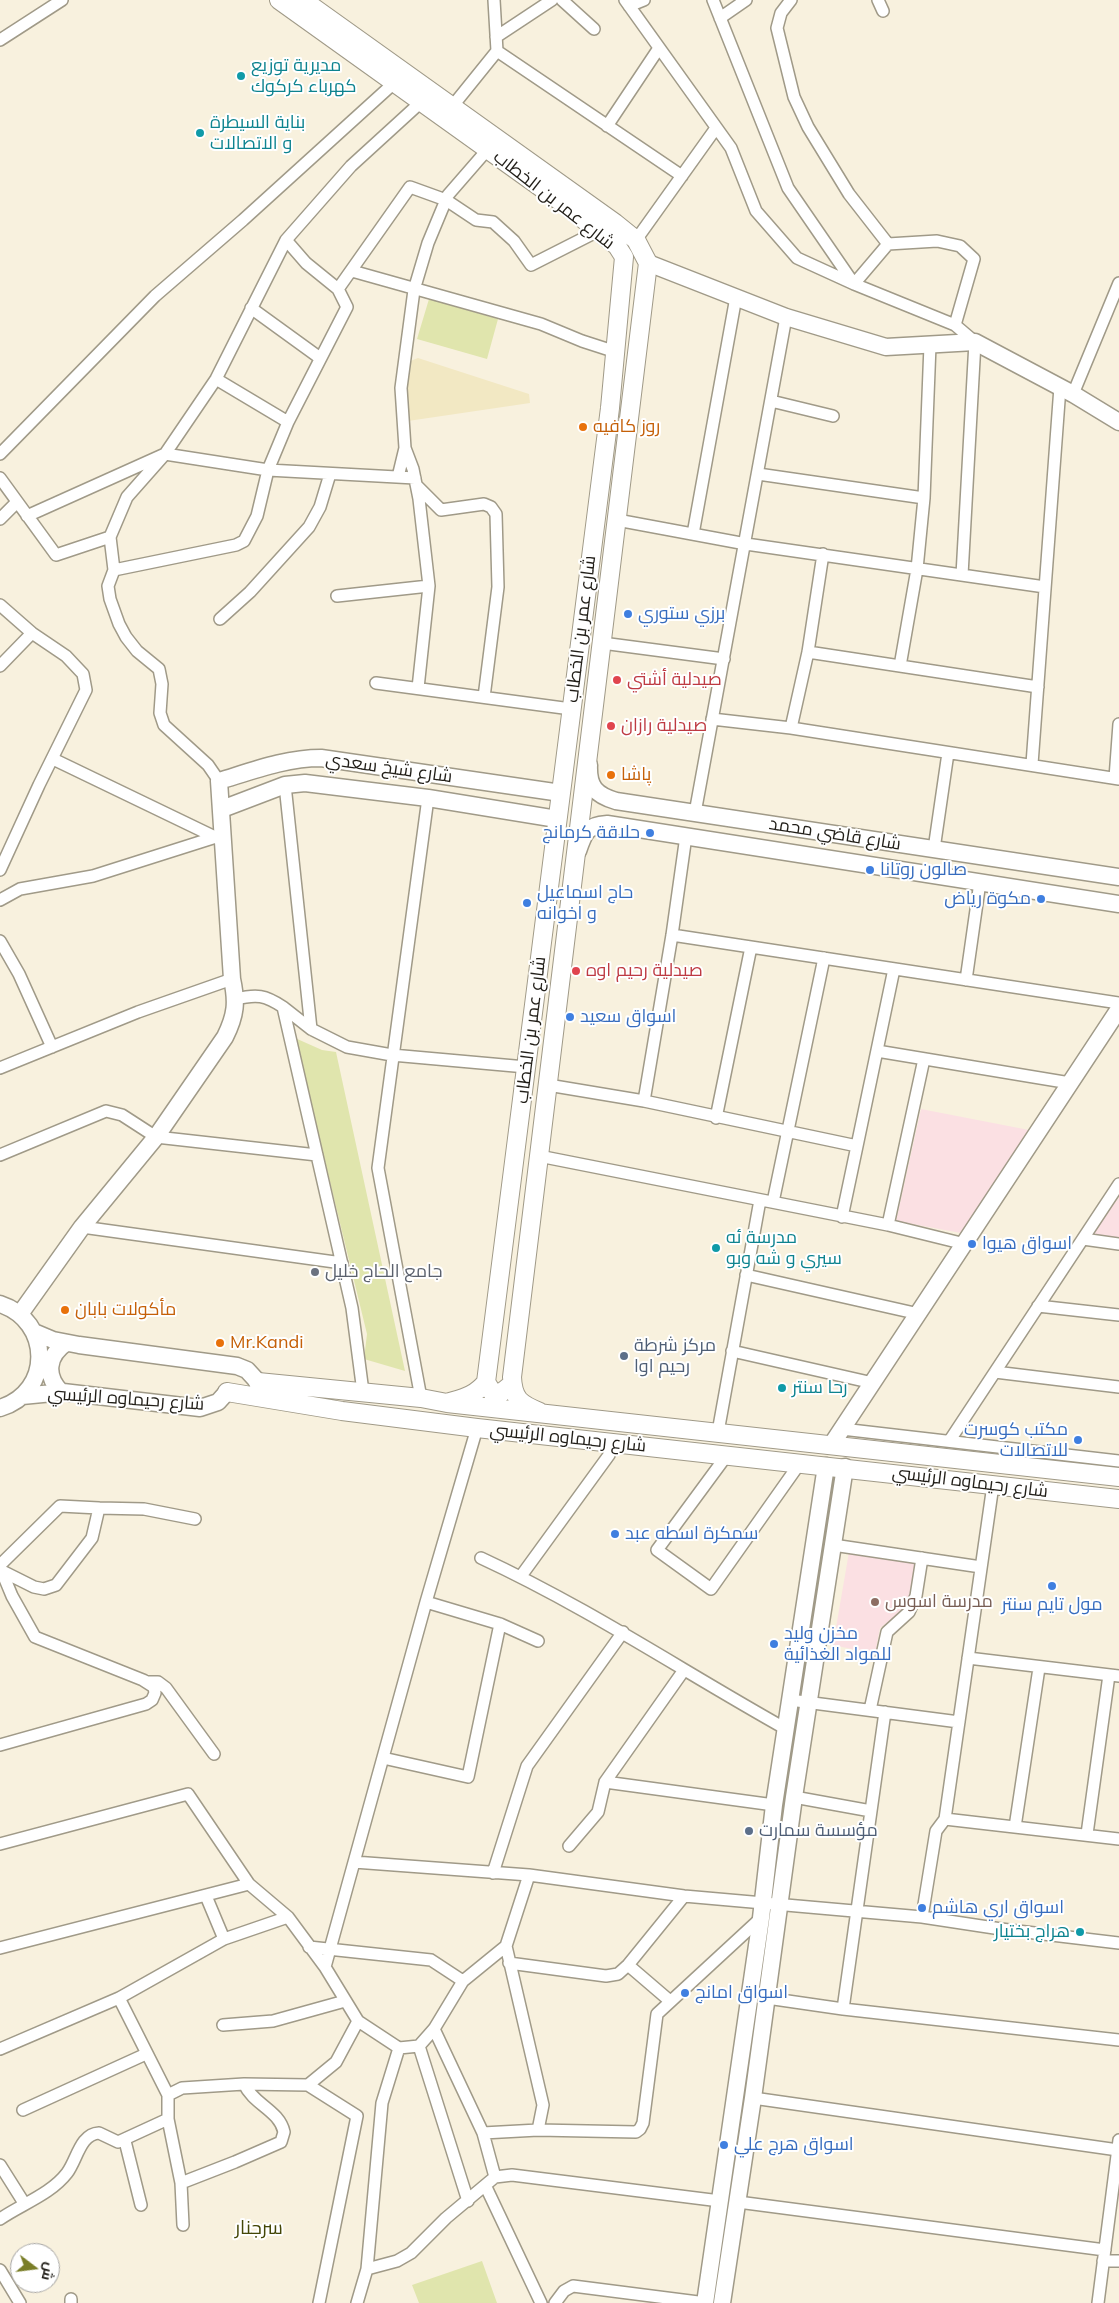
<!DOCTYPE html>
<meta charset="utf-8">
<style>
body{margin:0}
#map{position:relative;width:1119px;height:2303px;overflow:hidden;background:#f8f1de;font-family:Mulish,Cairo,sans-serif}
canvas{display:block}
.north{position:absolute;left:10px;top:2243px;width:50px;height:50px;box-sizing:border-box;background:#fff;border:1px solid #a6a5a3;border-radius:50%;rotate:105deg;font-size:14px;font-weight:700;line-height:20px;text-align:center;color:#211e18}
.north::after{content:'';display:block;margin:auto;width:18px;height:22px;background:#7a7e28;clip-path:polygon(50% 0,100% 100%,50% 72%,0 100%)}
</style>
<div id="map">
<canvas width="1119" height="2303"></canvas>
<div class="north">ش</div>
</div>
<script>
const ctx = document.querySelector('canvas').getContext('2d');
ctx.lineJoin = 'round';
function paint(path, color) {
  ctx.fillStyle = color;
  ctx.fill(path, 'evenodd');
}
function trace(path, color, width, dash) {
  ctx.strokeStyle = color;
  ctx.lineWidth = width;
  ctx.lineCap = dash ? 'butt' : 'round';
  ctx.setLineDash(dash || []);
  ctx.stroke(path);
}
function write(font, color, halo, rows, align = 'center') {
  ctx.font = font + ' Mulish,Cairo,sans-serif';
  ctx.lineWidth = 4;
  ctx.setLineDash([]);
  ctx.textBaseline = 'middle';
  ctx.strokeStyle = halo;
  ctx.fillStyle = color;
  for (const [text, x, y, turn = 0] of rows) {
    ctx.save();
    ctx.translate(x, y);
    ctx.rotate((+turn || 0) * Math.PI / 180);
    ctx.textAlign = isNaN(turn) ? turn : align;
    if (halo) ctx.strokeText(text, 0, 0);
    ctx.fillText(text, 0, 0);
    ctx.restore();
  }
}
const education = new Path2D(`
 M921,1109L1029,1130L961,1233L896,1221Z
 M1119,1197V1238L1093,1234Z
 M849,1552L918,1562L913,1596L906,1608L880,1628L875,1654L833,1645Z`);
const green = new Path2D(`
 M429,299L498,319L487,359L417,339Z
 M295,1038L322,1050L336,1052L405,1371L364,1359L367,1334Z
 M482,2261L497,2303H419L412,2285Z`);
const sand = new Path2D(`
 M418,358L529,394L530,403L408,421L405,389L408,362Z`);
const street = new Path2D(`
 M562,0L594,29
 M625,0L731,148L756,211L797,258L854,284L888,244L937,241L960,246L974,259L955,325
 M713,0L788,188L854,284L955,325L975,342L962,575
 M791,0L781,13L777,28L794,97L808,127L849,194L888,244
 M878,0L883,11
 M629,6L644,0
 M720,18L746,0
 M496,37L552,0
 M0,40L62,0
 M497,51L682,176
 M451,108L497,51L494,0
 M607,126L659,48
 M636,240L716,128
 M352,271L541,324L582,341L616,352
 M338,289L410,187L446,200L476,220L493,222L514,241L531,265L598,231
 M251,308L320,358
 M216,379L288,422
 M1073,394L1119,283
 M771,401L833,416
 M0,454L155,296L243,220L394,83
 M758,474L924,498
 M398,477L405,448
 M0,478L56,555L110,537
 M417,486L441,510L484,504L491,507L496,514L498,587L484,697
 M27,516L165,454L216,379L286,240L351,166L420,103
 M0,519L17,502
 M617,520L746,544L1045,587
 M693,534L736,297
 M114,570L236,545L244,541L257,516L268,470L288,422L347,307L338,289L306,263L286,240
 M337,596L429,586
 M0,605L32,633L66,656L83,674L86,690L39,785L0,870
 M220,619L250,592L309,527L320,507L330,474
 M602,643L724,659
 M808,652L1038,687
 M0,666L32,633
 M900,666L917,569L924,498L930,345
 M376,683L571,709
 M418,688L429,586L419,499L413,469L405,448L401,388L414,290L428,243L448,195L488,149
 M712,719L791,728L1119,779
 M791,728L808,652L823,554
 M53,759L217,838
 M1032,764L1060,387
 M1115,778L1119,724
 M219,781L208,765L164,725L160,713L162,684L159,669L137,651L126,637L119,624L110,599L108,586L114,570L110,537L127,497L165,454L268,470L415,478
 M285,785L311,1029
 M695,813L786,317
 M934,849L948,753
 M0,900L20,889L93,876L216,837
 M672,935L1119,1003
 M0,941L19,974L52,1047
 M966,980L980,882
 M235,999C257,994 265,995 283,1007L352,1308L363,1392
 M283,1007L311,1029L347,1047L392,1055L526,1067
 M877,1051L1070,1083
 M0,1068L138,1012L232,979
 M548,1085L644,1101L857,1146L894,969
 M644,1101L672,935L686,836
 M716,1118L751,947
 M0,1155L106,1111L122,1115L156,1137L317,1155
 M539,1156L888,1225L965,1244
 M773,1202L824,958
 M842,1217L857,1146
 M888,1225L924,1059
 M82,1227L342,1263
 M1083,1239L1119,1244
 M746,1275L919,1314
 M1038,1306L1119,1315
 M732,1351L873,1383
 M995,1372L1119,1387
 M421,1398L378,1168L428,798
 M842,1429L1119,1461
 M718,1432L760,1200
 M950,1440L1119,1184
 M727,1455L657,1550L711,1589L800,1463
 M99,1508L144,1509L195,1519
 M833,1545L981,1567
 M481,1558C587,1607 684,1672 786,1729
 M0,1565L60,1506L99,1508L92,1538L56,1585L44,1589L34,1587L2,1571
 M0,1567L12,1596L35,1637L143,1680L154,1687L155,1693L152,1700L146,1704L0,1745
 M521,1576L609,1455L610,1442
 M426,1602L500,1624L538,1641
 M968,1658L1119,1676
 M148,1682H158L166,1688L214,1754
 M790,1700L959,1722
 M870,1710L887,1632L909,1612L916,1596L922,1558
 M383,1758L468,1777L500,1624
 M605,1782L774,1805
 M794,1797L871,1811
 M945,1819L993,1485
 M1015,1827L1039,1668
 M1087,1834L1109,1675
 M0,1844L188,1794L249,1884L288,1917L325,1967L358,2021L399,2048L419,2046L434,2029L463,1981L506,1946
 M569,1846L598,1812L605,1782L684,1670
 M354,1862L529,1875L684,1896L922,1917L1001,1929L1119,1943
 M493,1873L527,1766L623,1632
 M529,1875L506,1946L543,2105L538,2130
 M206,1896L224,1939
 M922,1917L936,1831L945,1819L1119,1839
 M309,1947L431,1960L463,1981
 M0,1948L249,1884
 M509,1963L606,1976L618,1974L628,1965L684,1896
 M628,1965L670,2001
 M325,1967L426,1602L477,1428
 M119,1998L168,2095V2119L181,2183L183,2225
 M767,1998L843,2009L1119,2040
 M843,2009L885,1712
 M223,2025L273,2021L345,2001
 M434,2029L483,2133L495,2177
 M419,2046L468,2201
 M0,2049L119,1998L224,1939L288,1917
 M308,2085L357,2116L319,2303
 M168,2095L182,2088L244,2084L308,2085L336,2062L358,2021
 M753,2098L1118,2150
 M23,2110L146,2054
 M483,2133L538,2130L636,2132L640,2129L643,2123L657,2014L761,1918
 M125,2141L141,2205
 M0,2165L24,2203
 M181,2183L235,2162L281,2142L284,2132C279,2110 254,2105 244,2084
 M486,2187L541,2303
 M738,2202L1105,2250
 M0,2219C22,2204 51,2194 67,2173C77,2160 80,2134 99,2133L118,2142L168,2119
 M1103,2261H1119
 M367,2269L397,2261L411,2253L446,2218L495,2177L512,2175L720,2201
 M0,2270L20,2303
 M71,2299V2303
 M357,2303L367,2269L382,2103L399,2048
 M555,2303L564,2291L573,2286L706,2303
 M1098,2303L1119,2140`);
const secondary = new Path2D(`
 M648,263L786,317L886,347L975,342L1073,394L1119,422
 M589,765C588,787 596,795 616,801L1119,877
 M222,809L285,785L305,783L428,798L557,819
 M578,851C584,833 587,825 607,824L1119,904
 M0,1304C52,1321 53,1392 0,1408
 M20,1314L82,1227L156,1137L225,1037C236,1015 237,1002 232,979L219,781C252,771 286,758 321,758L561,793
 M34,1332L53,1340L79,1345L237,1366L247,1370L258,1382
 M61,1392C45,1376 47,1356 66,1343
 M22,1396L63,1392L200,1408L218,1402L227,1392
 M832,1444L1119,1009
 M705,2303L761,1918L774,1805L826,1466
 M722,2303L753,2098L794,1797L845,1467`);
const primary = new Path2D(`
 M279,0L564,204L617,246L624,257L610,408L486,1382C475,1396 463,1398 447,1403
 M303,0L615,223L636,240L648,263L512,1377C513,1399 520,1404 540,1412
 M258,1382L421,1398L447,1403L1119,1477
 M486,1382L492,1392L501,1393L512,1384
 M227,1392L342,1411L477,1428L1119,1499`);
const markers = [
 [241,76,5,"#0f9aa8"],
 [200,133,5,"#0f9aa8"],
 [583,427,5,"#e8710a"],
 [628,614,5,"#3f7fe0"],
 [617,680,5,"#e0444e"],
 [611,726,5,"#e0444e"],
 [611,775,5,"#e8710a"],
 [650,833,5,"#3f7fe0"],
 [870,870,5,"#3f7fe0"],
 [1041,899,5,"#3f7fe0"],
 [527,903,5,"#3f7fe0"],
 [576,971,5,"#e0444e"],
 [570,1017,5,"#3f7fe0"],
 [972,1244,5,"#3f7fe0"],
 [716,1248,5,"#0f9aa8"],
 [315,1272,5,"#6b7280"],
 [65,1310,5,"#e8710a"],
 [220,1343,5,"#e8710a"],
 [624,1356,5,"#5c6f8a"],
 [782,1388,5,"#0f9aa8"],
 [1078,1440,5,"#3f7fe0"],
 [615,1534,5,"#3f7fe0"],
 [1052,1586,5,"#3f7fe0"],
 [875,1602,5,"#8d6e63"],
 [774,1644,5,"#3f7fe0"],
 [749,1831,5,"#5c6f8a"],
 [922,1908,5,"#3f7fe0"],
 [1080,1932,5,"#0f9aa8"],
 [685,1993,5,"#3f7fe0"],
 [724,2145,5,"#3f7fe0"]
];
const cultureNames = [
 ["مديرية توزيع",251,66],
 ["كهرباء كركوك",251,87],
 ["بناية السيطرة",210,123],
 ["و الاتصالات",210,144],
 ["مدرسة ئه",726,1238],
 ["سيري و شه وبو",726,1259],
 ["رحا سنتر",792,1388],
 ["هراج بختيار",1070,1932,"right"]
];
const streetNames = [
 ["شارع عمر بن الخطاب",554,200,38],
 ["شارع عمر بن الخطاب",581,629,-83],
 ["شارع شيخ سعدي",389,768,8],
 ["شارع قاضي محمد",835,834,9],
 ["شارع عمر بن الخطاب",531,1030,-83],
 ["شارع رحيماوه الرئيسي",126,1399,4],
 ["شارع رحيماوه الرئيسي",568,1438,6],
 ["شارع رحيماوه الرئيسي",970,1482,7]
];
const foodNames = [
 ["روز كافيه",593,427],
 ["پاشا",621,775],
 ["مأكولات بابان",75,1310],
 ["Mr.Kandi",230,1343]
];
const shopNames = [
 ["برزي ستوري",638,614],
 ["حلاقة كرمانج",640,833,"right"],
 ["صالون روتانا",880,870],
 ["حاج اسماعيل",537,893],
 ["و اخوانه",537,914],
 ["مكوة رياض",1031,899,"right"],
 ["اسواق سعيد",580,1017],
 ["اسواق هيوا",982,1244],
 ["مكتب كوسرت",1068,1430,"right"],
 ["للاتصالات",1068,1451,"right"],
 ["سمكرة اسطه عبد",625,1534],
 ["مول تايم سنتر",1052,1605,"center"],
 ["مخزن وليد",784,1634],
 ["للمواد الغذائية",784,1655],
 ["اسواق اري هاشم",932,1908],
 ["اسواق امانج",695,1993],
 ["اسواق هرج علي",734,2145]
];
const healthNames = [
 ["صيدلية أشتي",627,680],
 ["صيدلية رازان",621,726],
 ["صيدلية رحيم اوه",586,971]
];
const worshipNames = [
 ["جامع الحاج خليل",325,1272]
];
const serviceNames = [
 ["مركز شرطة",634,1346],
 ["رحيم اوا",634,1367],
 ["مؤسسة سمارت",759,1831]
];
const educationNames = [
 ["مدرسة اسوس",885,1602]
];
const neighbourhoodNames = [
 ["سرجنار",259,2228]
];
paint(education, '#fbe0e3');
paint(green, '#e0e5ad');
paint(sand, '#f2e8c3');
trace(street, '#a09a88', 14);
trace(secondary, '#a09a88', 19);
trace(primary, '#a09a88', 20);
trace(street, '#fff', 11);
trace(secondary, '#fff', 16);
trace(primary, '#fff', 18);
for (const [x, y, r, color] of markers) {
  const dot = new Path2D();
  dot.arc(x, y, r, 0, 2 * Math.PI);
  ctx.fillStyle = color;
  ctx.fill(dot);
  trace(dot, '#fff', 2);
}
write('18px', '#0d838f', '#fff', cultureNames, 'left');
write('18px', '#211e18', '#fff', streetNames);
write('18px', '#c56008', '#fff', foodNames, 'left');
write('18px', '#366cbe', '#fff', shopNames, 'left');
write('18px', '#be3a42', '#fff', healthNames, 'left');
write('18px', '#5b616d', '#fff', worshipNames, 'left');
write('18px', '#4e5e75', '#fff', serviceNames, 'left');
write('18px', '#785e54', '#fff', educationNames, 'left');
write('19px', '#434606', '#fff', neighbourhoodNames);
</script>
